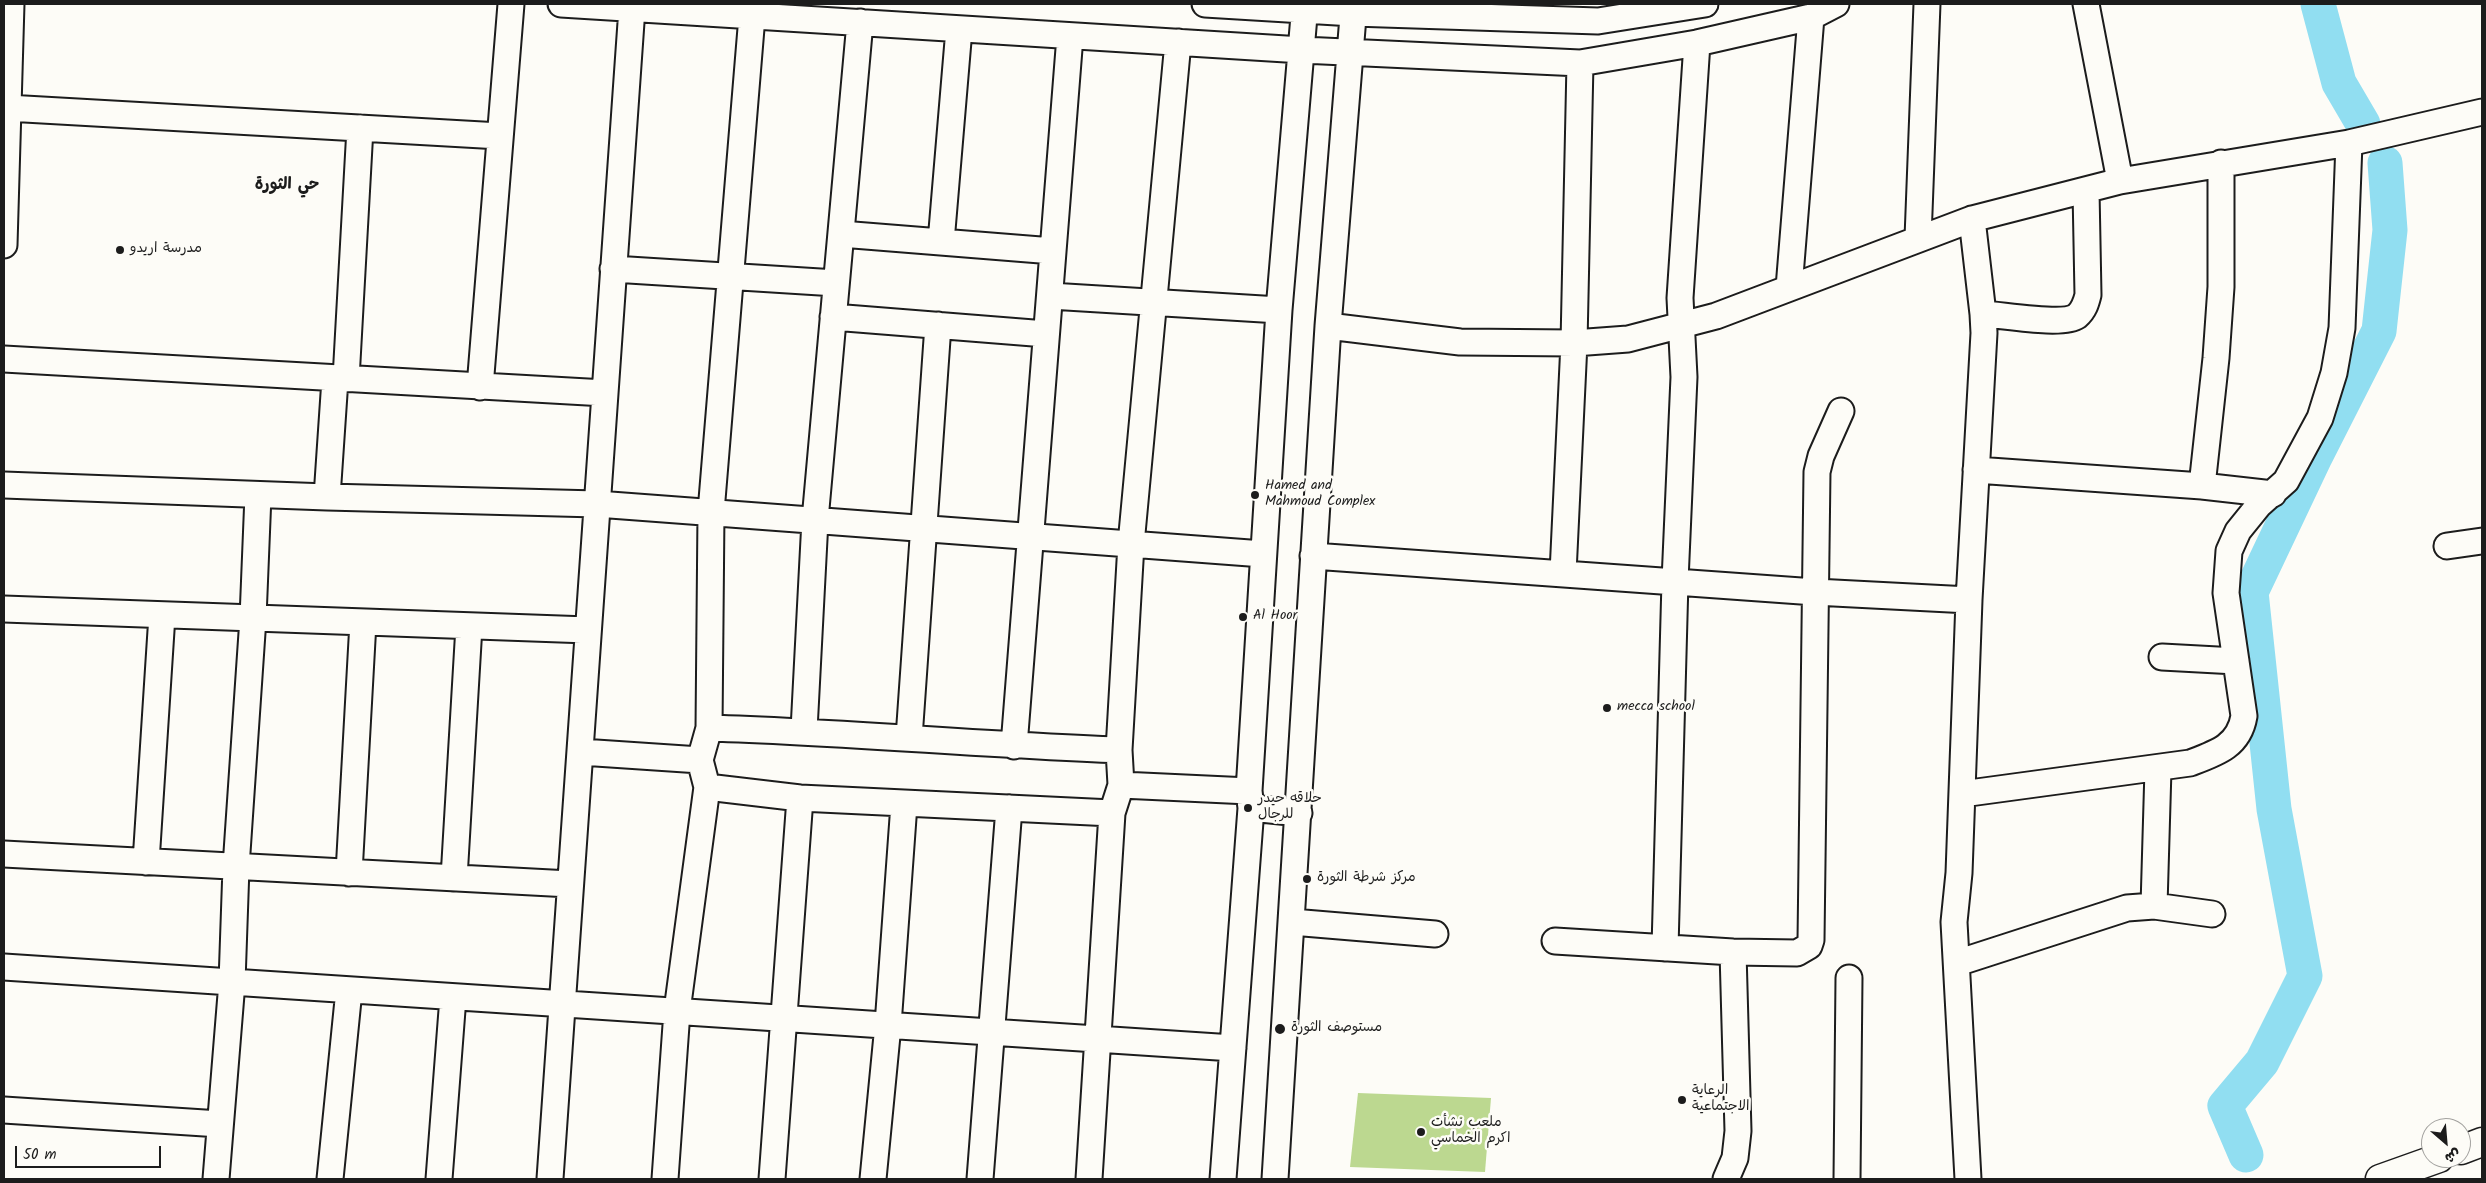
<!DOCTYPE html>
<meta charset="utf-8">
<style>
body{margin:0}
#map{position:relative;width:2486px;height:1183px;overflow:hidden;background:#fdfcf7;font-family:Kalam,"Playpen Sans Arabic",sans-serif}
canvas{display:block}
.frame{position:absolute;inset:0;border:5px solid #1c1c1c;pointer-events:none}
.north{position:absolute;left:2421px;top:1118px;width:50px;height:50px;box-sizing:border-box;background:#fdfcf7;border:1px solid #a3a29f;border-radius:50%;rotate:153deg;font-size:14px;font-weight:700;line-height:20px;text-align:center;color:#1c1c1c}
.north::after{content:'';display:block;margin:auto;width:18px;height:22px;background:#1c1c1c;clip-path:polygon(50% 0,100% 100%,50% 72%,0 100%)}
.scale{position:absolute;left:15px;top:1146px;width:146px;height:22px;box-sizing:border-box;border:2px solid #1c1c1c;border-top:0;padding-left:6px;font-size:15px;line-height:18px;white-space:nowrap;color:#1c1c1c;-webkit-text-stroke:4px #fdfcf7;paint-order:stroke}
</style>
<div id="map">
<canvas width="2486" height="1183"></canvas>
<div class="frame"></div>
<div class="north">ش</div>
<div class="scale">50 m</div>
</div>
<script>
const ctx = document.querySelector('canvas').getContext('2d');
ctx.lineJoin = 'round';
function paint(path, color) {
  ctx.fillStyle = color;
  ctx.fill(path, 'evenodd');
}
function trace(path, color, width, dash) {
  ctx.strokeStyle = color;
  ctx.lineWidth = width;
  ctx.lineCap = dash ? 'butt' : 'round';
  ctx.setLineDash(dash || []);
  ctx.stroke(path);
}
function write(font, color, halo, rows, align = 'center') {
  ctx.font = font + ' Kalam,"Playpen Sans Arabic",sans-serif';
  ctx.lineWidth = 5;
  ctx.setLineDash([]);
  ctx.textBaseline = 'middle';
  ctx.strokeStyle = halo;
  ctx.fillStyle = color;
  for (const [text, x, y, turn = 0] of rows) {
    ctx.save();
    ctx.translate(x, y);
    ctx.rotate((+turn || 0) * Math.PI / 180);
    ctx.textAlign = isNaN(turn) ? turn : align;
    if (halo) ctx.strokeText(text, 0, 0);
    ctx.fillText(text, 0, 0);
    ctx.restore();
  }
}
const green = new Path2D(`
 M1358,1093L1491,1098L1485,1172L1350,1167Z`);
const river = new Path2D(`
 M2318,4L2339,83L2363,124
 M2246,1155L2225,1106L2262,1062L2305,976L2274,809L2251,592L2315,457L2379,331L2390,230L2385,163`);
const minor = new Path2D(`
 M561,4L1302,50L1580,63L1697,43L1811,17L1836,4
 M1205,4L1353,13L1598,21L1705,4
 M2086,4L2120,181
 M7,108L500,136
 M841,234L1053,251
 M1918,238L1927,4
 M941,242L959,29
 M4,245L11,4
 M613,269L836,283
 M1789,288L1811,17
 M1050,296L1279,310
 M1983,314C2003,315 2063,326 2077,316C2084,310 2086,303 2088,295L2086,190
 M833,317L1046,334
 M1328,326L1460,342L1574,343L1628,339L1716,316L1972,219L2120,181L2349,143L2482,112
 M4,359L605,393
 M346,379L360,128
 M480,387L511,4
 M1976,470L2202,486L2273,494
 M4,485L327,497L597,504L1263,554
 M2202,486L2216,358L2221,287V163
 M327,497L335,379
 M2447,546L2482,541
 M1313,556L1815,592L1969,600
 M1563,573L1574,343L1580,63
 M4,609L588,630
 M2162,657L2236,661
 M709,728C846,732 982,745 1119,750
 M804,730L815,520L860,22
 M909,738L938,325
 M1014,746L1070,36
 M581,752L700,760
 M1121,785L1249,791
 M707,787L800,798L1112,813
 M1962,794L2190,763C2217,753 2239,746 2244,716L2226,593L2229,551L2238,531L2259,505L2286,481L2320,418L2334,373L2342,328L2349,143
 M1251,808L1299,813
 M4,854L570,884
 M146,862L162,615
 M349,873L363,622
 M454,878L469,626
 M2154,906L2158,769
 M1292,922L1435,934
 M1555,941L1733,952L1797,953L1809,946L1811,940L1817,472L1821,456L1841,411
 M1665,948L1675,581L1684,377L1680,298L1697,43
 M1957,963L2127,908L2154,906L2212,914
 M4,967L1233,1048
 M4,1110L220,1124
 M216,1179L232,982L236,867L253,618L258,495
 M330,1179L349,990
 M439,1179L453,997
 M550,1179L632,8
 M665,1179L677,1011L707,787L700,760L709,728L711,512L752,16
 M772,1179L800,798
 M873,1179L888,1025L904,804
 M980,1179L1009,808
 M1089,1179L1112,813L1121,785L1119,750L1131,544L1178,42
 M1223,1179L1251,808L1249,791L1279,310L1305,4
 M1275,1179L1328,326L1354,4
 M1726,1179L1735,1158L1738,1131L1733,952
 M1847,1179L1849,978
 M1968,1179L1954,922L1959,873L1969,600L1984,333L1983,314L1972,219`);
const highway = new Path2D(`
 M2461,1150L2482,1142
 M2380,1179L2439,1158`);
const markers = [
 [120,250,5,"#1c1c1c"],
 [1255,495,5,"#1c1c1c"],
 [1243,617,5,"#1c1c1c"],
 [1607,708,5,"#1c1c1c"],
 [1248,808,5,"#1c1c1c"],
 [1307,879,5,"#1c1c1c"],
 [1280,1029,6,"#1c1c1c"],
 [1682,1100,5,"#1c1c1c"],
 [1421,1132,5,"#1c1c1c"]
];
const poiNames = [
 ["مدرسة اريدو",130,250],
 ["Hamed and",1265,487],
 ["Mahmoud Complex",1265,503],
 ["Al Hoor",1253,617],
 ["mecca school",1617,708],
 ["حلاقه حيدر",1258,800],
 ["للرجال",1258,816],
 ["مركز شرطة الثورة",1317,879],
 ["مستوصف الثورة",1291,1029],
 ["الرعاية",1692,1092],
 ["الاجتماعية",1692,1108],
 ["ملعب نشأت",1431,1124],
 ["اكرم الخماسي",1431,1140]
];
const quarterNames = [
 ["حي الثورة",287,186]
];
paint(green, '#bcd890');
trace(river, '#91def1', 35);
trace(minor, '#1c1c1c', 29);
trace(highway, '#1c1c1c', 31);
trace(minor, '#fdfcf7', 25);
trace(highway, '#fdfcf7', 28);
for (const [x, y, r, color] of markers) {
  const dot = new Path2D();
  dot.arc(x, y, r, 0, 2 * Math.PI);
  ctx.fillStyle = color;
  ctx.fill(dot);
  trace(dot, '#fdfcf7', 2);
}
write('14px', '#1c1c1c', '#fdfcf7', poiNames, 'left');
write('bold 16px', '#1c1c1c', '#fdfcf7', quarterNames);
</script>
